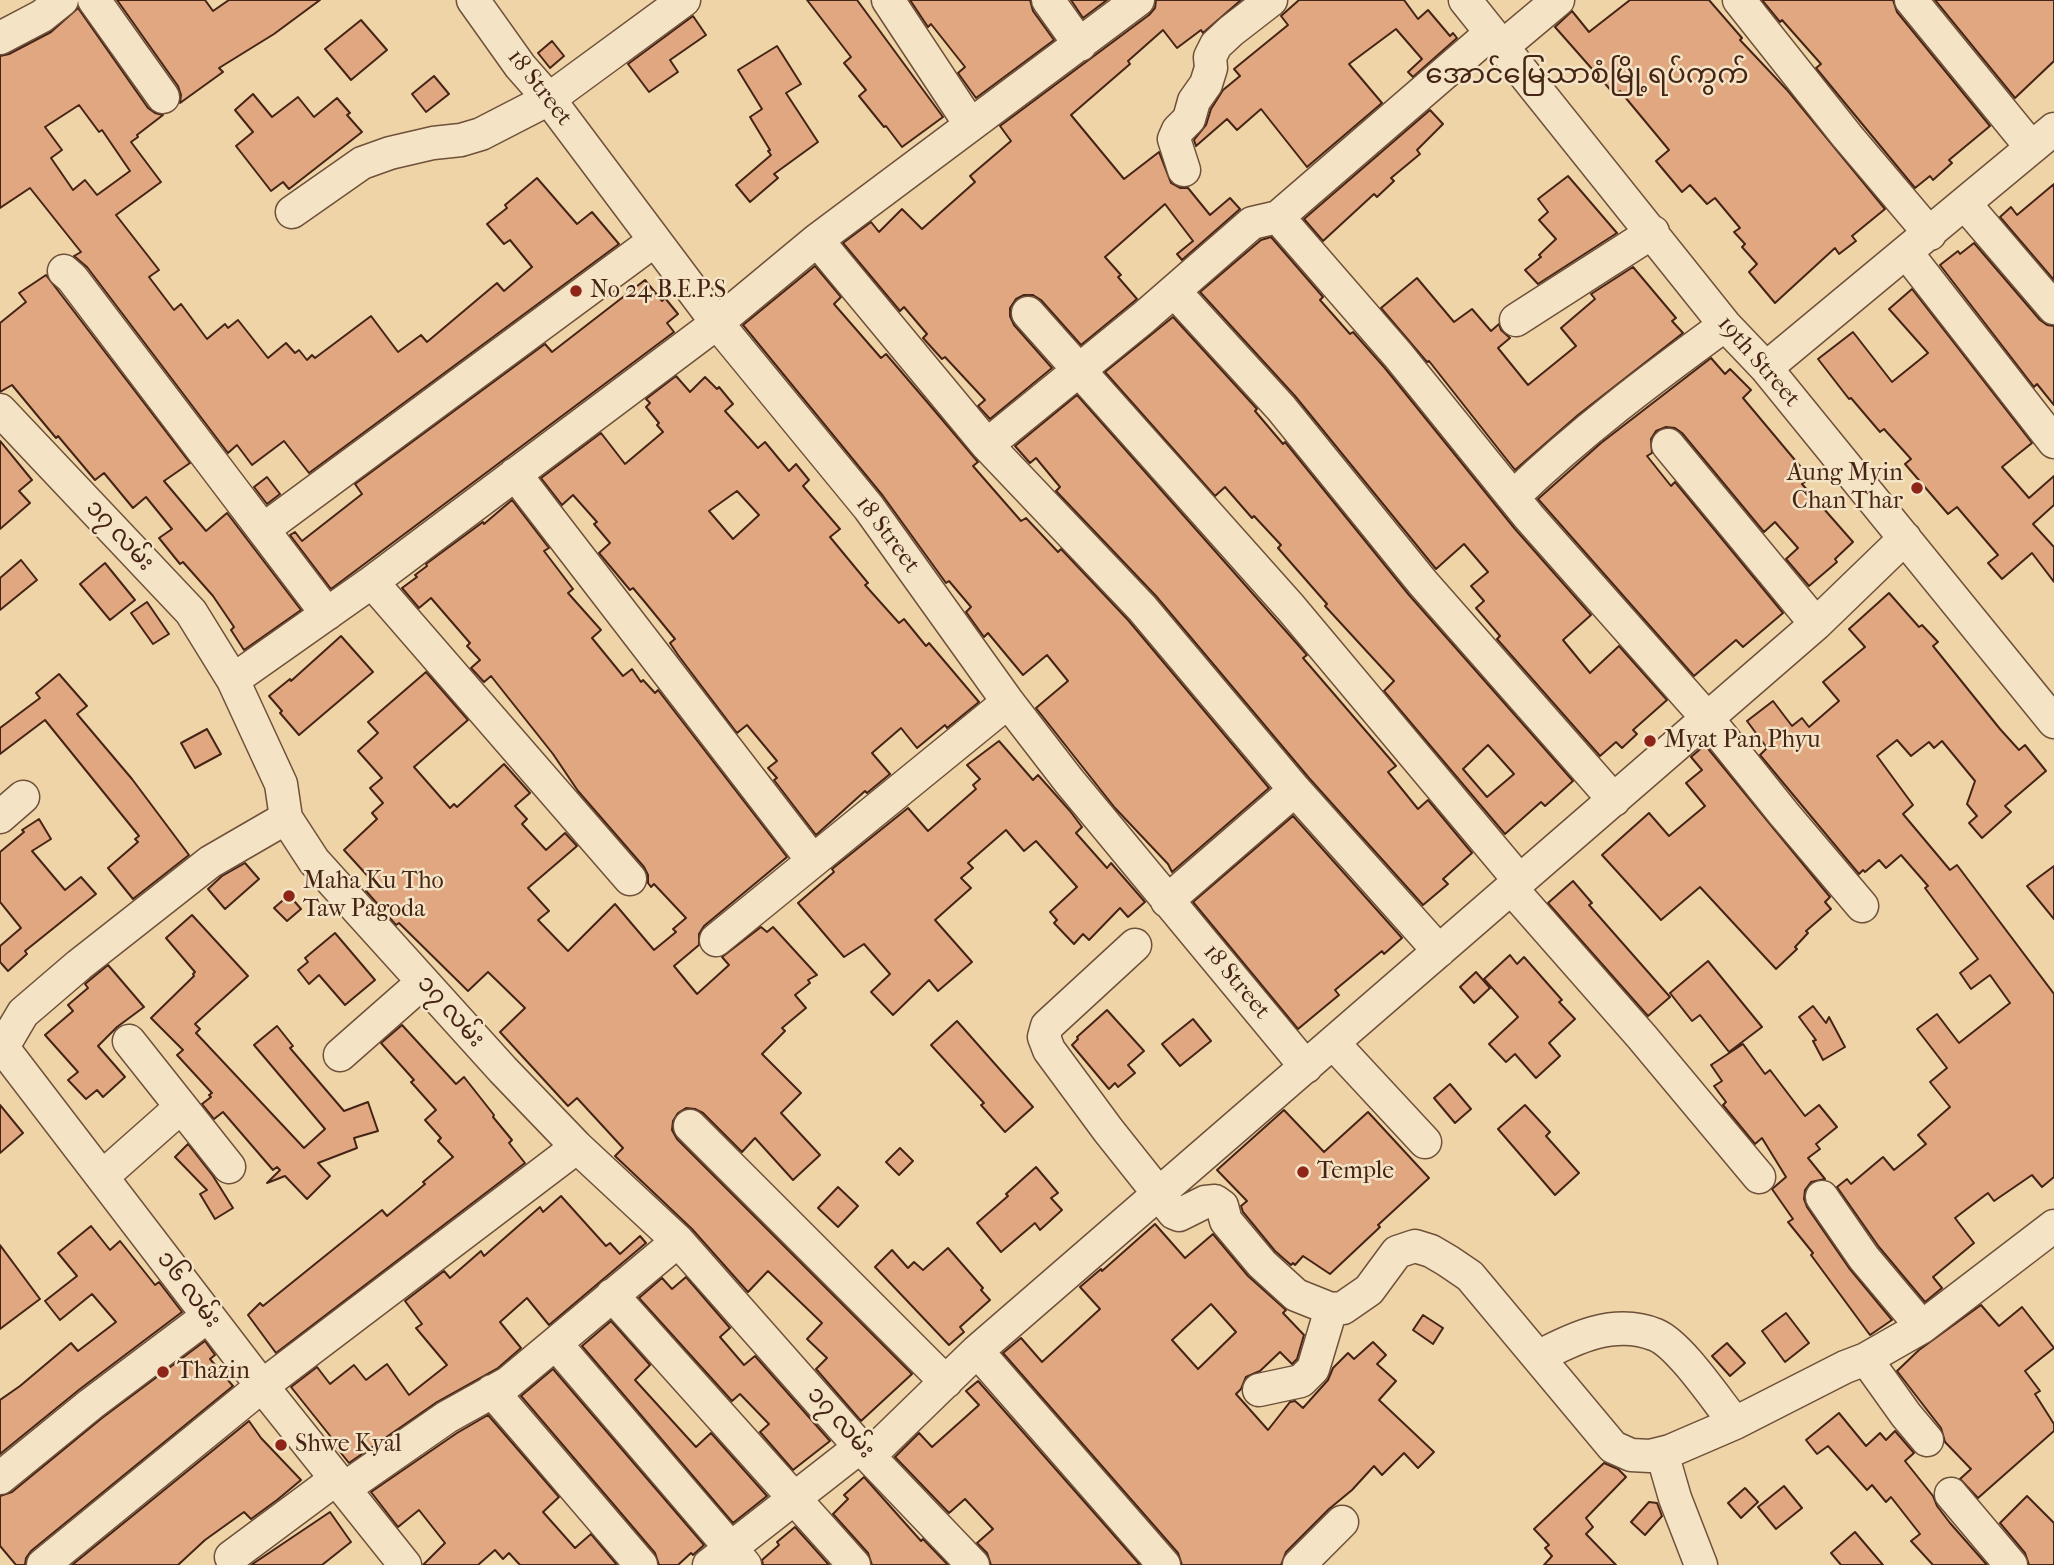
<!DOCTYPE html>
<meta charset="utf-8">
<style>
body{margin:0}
canvas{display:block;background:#eed4a6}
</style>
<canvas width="2054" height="1565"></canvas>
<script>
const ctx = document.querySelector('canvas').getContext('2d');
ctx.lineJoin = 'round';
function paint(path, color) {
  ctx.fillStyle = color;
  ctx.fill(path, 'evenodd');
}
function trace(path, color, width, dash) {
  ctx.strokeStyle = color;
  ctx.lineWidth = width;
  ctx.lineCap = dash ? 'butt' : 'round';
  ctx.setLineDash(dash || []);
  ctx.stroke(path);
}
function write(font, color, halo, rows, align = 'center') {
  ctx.font = font + ' "IM FELL French Canon","Noto Sans Myanmar",serif';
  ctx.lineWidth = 5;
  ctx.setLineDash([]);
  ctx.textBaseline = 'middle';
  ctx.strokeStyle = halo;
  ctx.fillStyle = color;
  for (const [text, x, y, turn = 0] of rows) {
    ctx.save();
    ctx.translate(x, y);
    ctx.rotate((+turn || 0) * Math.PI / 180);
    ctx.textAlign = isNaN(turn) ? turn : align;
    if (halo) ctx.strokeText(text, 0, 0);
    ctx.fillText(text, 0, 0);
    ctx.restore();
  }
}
const building = new Path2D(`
 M117,0H205L213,11L229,0H320L274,34L219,68L223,72L180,103L181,95L178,86Z
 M807,0H857L943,117L902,147L886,126L884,127L859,96L866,90L844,63L851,57Z
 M910,0H1030L1033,11L1054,40L976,98L958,73L965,67L931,24L928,27Z
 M1071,0H1107L1083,18Z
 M1156,0H1241L1203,33L1201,30L1177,48L1163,30L1128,61L1130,64L1071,115L1124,179L1159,152L1171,183L1180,188H1188L1210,215L1230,198L1240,209L1182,260L1177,254L1193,241L1165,204L1105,257L1121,275L1118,277L1137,299L1081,345L1041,300L1033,295H1024L1016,299L1010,308V316L1014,325L1052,368L990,419L978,406L985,400L945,357L942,359L923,338L927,334L904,307L900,311L843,243L871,222L879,232L902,209L922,229L975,182L970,176L1011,141L1000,126L1149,15L1155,8Z
 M1299,0H1404L1418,19L1428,10L1450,36L1453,33L1457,38L1413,77L1408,72L1422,59L1396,29L1349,64L1382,103L1307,167L1261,109L1237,130L1227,119L1196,146L1194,140L1206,125L1211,109L1223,90L1240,76L1234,69L1288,25L1281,16Z
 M1630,0H1709L1742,38L1740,40L1788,91L1885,209L1852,236L1856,241L1839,254L1835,248L1775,303L1749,272L1757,264L1742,247L1745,244L1734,232L1740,228L1715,198L1707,204L1690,185L1682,192L1656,161L1669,150L1620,91L1615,95L1555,27L1572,11L1589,32Z
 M1762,0H1893L1897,12L1990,126L1949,160L1952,163L1933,180L1930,176L1915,188L1816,68L1821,64L1782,20L1780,22Z
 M1935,0H2054V61L2015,98Z
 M78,8L148,108L155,113L163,115L137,135L138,137L131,142L161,182L116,215L159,270L149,277L174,310L181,304L207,339L225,324L228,328L238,320L268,358L286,343L295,353L299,350L307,360L312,355L315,358L371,316L398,352L421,335L427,342L497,283L504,291L532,267L510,240L504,244L487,224L507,208L505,205L537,178L577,224L592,212L619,244L309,473L284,441L252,465L237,445L228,453L87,267L74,256L81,252L30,188L0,208V56L9,54L51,32ZM79,105L99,132L102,130L130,171L97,195L85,180L73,190L51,158L62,150L45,127Z
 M693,16L706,35L670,60L678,72L649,92L628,64Z
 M361,20L387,50L351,80L325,49Z
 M552,41L564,56L550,68L538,53Z
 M777,46L801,84L786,93L818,142L774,174L778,178L750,202L736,185L771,155L768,151L770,150L750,117L762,109L738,70Z
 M434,76L449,94L426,112L412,94Z
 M253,94L272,117L298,97L314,117L337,98L350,113L347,115L362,132L289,189L283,182L271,191L236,146L253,132L235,110Z
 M1430,110L1443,124L1417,150L1420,154L1391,178L1394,181L1377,197L1374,194L1323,241L1304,219Z
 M1568,176L1617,233L1538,284L1525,270L1541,257L1539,255L1556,239L1539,220L1548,212L1538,199Z
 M2054,184V280L2000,217L2011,207L2017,215Z
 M1271,237L1323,297L1320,300L1350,334L1353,332L1384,367L1515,529L1591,615L1563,640L1590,673L1619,646L1667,700L1633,730L1637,734L1622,748L1616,742L1600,756L1497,639L1500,636L1476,608L1484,601L1471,586L1488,572L1464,544L1436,569L1295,396L1200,292L1261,240Z
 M1974,243L2040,320L2047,325L2054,326V405L2037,384L2034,387L1940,265L1958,251L1960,254Z
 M815,266L841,297L834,304L881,358L886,354L928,403L978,462L973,466L993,489L1021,521L1026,518L1058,552L1061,549L1128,620L1269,788L1172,872L1168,864L1115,808L1036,708L1068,681L1047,655L1023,675L988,633L984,637L966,612L971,607L949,581L946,583L883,496L743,325Z
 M1633,267L1676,318L1672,321L1683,333L1578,415L1515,470L1429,361L1427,362L1381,308L1417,278L1454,322L1472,309L1491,331L1499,324L1501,330L1510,338L1498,348L1528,385L1576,346L1561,328L1595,299L1591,294Z
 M46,275L190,463L164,481L206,531L227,513L301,610L244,650L231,630L234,627L213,596L183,562L180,564L159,538L172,529L146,497L133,508L104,473L95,480L58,436L56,438L12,385L0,392V323L26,302L19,293Z
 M645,280L662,301L665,298L678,314L667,323L674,332L331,589L290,535L295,532L302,541L362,494L355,484L545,344L552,352Z
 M1912,289L2032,443L2002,467L2029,498L2054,476V505L2033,524L2054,547V582L2032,553L2002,579L1988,563L1998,555L1957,507L1948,514L1905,464L1911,459L1884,429L1880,432L1851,398L1849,399L1818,359L1853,332L1892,382L1928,353L1889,309Z
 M1173,317L1257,409L1255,411L1283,444L1285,442L1409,595L1573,781L1545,806L1541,802L1505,834L1384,691L1394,681L1325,606L1327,604L1278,548L1281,545L1254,516L1252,518L1225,487L1215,496L1105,372ZM1488,745L1514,774L1487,797L1463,769Z
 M1711,358L1725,374L1730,369L1751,390L1743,398L1810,478L1802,484L1853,542L1835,559L1837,562L1809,586L1786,559L1798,548L1775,522L1764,532L1682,433L1675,428L1666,427L1656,431L1651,439L1652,453L1647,456L1671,486L1675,482L1783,613L1743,647L1736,640L1694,676L1538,499L1601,443Z
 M676,376L690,392L705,377L717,389L719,387L733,404L725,411L758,448L765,442L789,471L796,464L809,480L803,486L840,529L830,537L868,583L865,585L899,623L904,619L926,646L929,643L979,702L947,728L945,725L917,748L901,728L872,753L890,774L867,793L865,791L816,835L774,780L777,778L768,768L777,761L747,725L737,733L678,655L670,643L675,639L644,601L633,588L630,590L599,553L610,543L594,524L597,522L573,495L562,505L541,478L601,433L625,464L663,432L657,425L659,423L646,407L650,403L646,399ZM737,491L759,515L733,539L709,511Z
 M1077,395L1307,655L1303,658L1396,766L1388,772L1418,809L1428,800L1472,853L1443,879L1448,884L1423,905L1309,778L1156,596L1056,491L1060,487L1036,458L1030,463L1015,446Z
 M0,441L32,480L19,491L30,503L0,529Z
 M267,477L280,494L267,504L254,487Z
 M512,500L549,548L544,551L573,589L568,593L601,630L592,638L623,676L632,669L641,682L643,680L655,693L658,690L787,857L704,926L699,934V945L674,966L697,994L729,965L722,957L761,927L767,932L773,927L817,975L808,980L810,983L795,995L806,1008L782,1028L785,1031L762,1054L801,1093L781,1113L820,1155L793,1180L755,1138L742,1152L703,1113L695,1109L686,1108L678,1113L673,1121L672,1130L677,1139L912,1374L861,1421L816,1369L827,1358L807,1339L822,1323L768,1271L748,1292L692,1229L615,1156L623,1148L577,1098L568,1106L500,1032L525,1008L488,972L468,991L399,923L396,925L366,891L374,883L344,850L377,819L372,813L383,803L370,788L382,778L358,751L378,733L368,722L426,672L468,720L414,767L450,808L454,804L457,807L504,764L530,793L515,806L527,819L522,824L546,850L565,833L577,846L528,888L549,911L538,920L568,951L615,904L654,950L676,932L673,929L686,918L654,884L651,887L648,883V875L644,867L578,791L553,754L491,676L484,682L471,668L480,660L467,646L470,643L431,598L419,608L402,588L417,577L415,575L427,566L426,564L483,522L484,524Z
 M21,560L37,580L0,610V578Z
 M105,563L135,600L110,620L80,584Z
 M1889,593L1919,627L1922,625L1938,642L1933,646L2000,729L2019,750L2025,745L2046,771L2005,806L2011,812L1982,838L1969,823L1977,816L1967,804L1975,781L1942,741L1934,748L1929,742L1911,756L1897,740L1877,756L1913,805L1903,814L1950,870L1957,865L2054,994V1177L2042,1187L2032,1175L1994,1201L1988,1193L1955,1218L1974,1243L1933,1277L1942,1288L1925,1302L1879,1247L1837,1187L1847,1179L1851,1184L1883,1157L1894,1170L1926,1144L1918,1135L1950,1107L1930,1082L1947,1068L1917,1029L1937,1014L1959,1043L2010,1003L1990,975L1971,989L1960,973L1978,959L1925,888L1928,886L1901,855L1886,868L1879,860L1865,872L1863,870L1859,874L1760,755L1767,748L1747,721L1773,701L1792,726L1802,718L1809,727L1839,701L1823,682L1865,647L1849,629Z
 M147,602L169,634L153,644L131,613Z
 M341,636L373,672L299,735L280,713L282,711L269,696L290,679L291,681Z
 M59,674L87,706L77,714L132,779L189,855L133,899L108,868L138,842L135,839L139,836L45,720L0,754V728L40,698L36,693Z
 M207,729L221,754L195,768L181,743Z
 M999,741L1033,780L1038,775L1070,811L1082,827L1076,833L1107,868L1111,863L1145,902L1128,917L1120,908L1089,940L1083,934L1074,944L1054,923L1057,920L1050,912L1077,887L1036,841L1024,851L1006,830L968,863L973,868L961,878L971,888L935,920L972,962L938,991L929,980L893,1015L871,992L890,974L864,944L844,957L798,903L834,872L832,869L908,808L928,831L976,789L973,785L980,779L967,765Z
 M1705,745L1830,897L1825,902L1831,909L1806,931L1808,933L1795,947L1797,949L1776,969L1700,887L1661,920L1602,855L1649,813L1669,836L1705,806L1686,783L1702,770L1691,757Z
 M1293,816L1402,938L1384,954L1382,951L1335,990L1339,995L1298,1029L1193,902Z
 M39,819L51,839L32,851L65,890L81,877L96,894L25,951L27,954L8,971L0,962V946L21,928L0,902V852L24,832L22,830Z
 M245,863L259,879L225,909L208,889L222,876Z
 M2054,866V919L2027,886Z
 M1573,881L1592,903L1589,905L1670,997L1648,1016L1548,903Z
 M289,895L301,909L287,921L274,908Z
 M192,915L248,976L195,1024L200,1029L196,1033L304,1148L325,1129L254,1045L277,1026L293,1046L290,1048L344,1111L368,1102L378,1131L354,1138L357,1148L318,1163L330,1176L307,1199L285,1176L267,1183L280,1170L277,1167L273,1170L223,1112L214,1119L202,1104L211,1097L209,1095L212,1093L177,1055L183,1050L151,1018L194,976L193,974L195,972L166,938Z
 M335,933L375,980L345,1005L319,975L309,984L298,970L308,962L305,958Z
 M1510,955L1517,964L1524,957L1562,1000L1559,1002L1575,1019L1549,1043L1560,1056L1536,1078L1515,1054L1506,1062L1489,1044L1518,1017L1484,979Z
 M1708,961L1762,1027L1729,1052L1700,1015L1692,1021L1670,993Z
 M108,965L144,1007L117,1027L98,1046L125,1077L103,1097L97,1090L86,1099L68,1080L78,1072L45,1035L73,1011L68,1005L88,988L85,984Z
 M1476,972L1490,988L1474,1003L1460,987Z
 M1813,1006L1826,1023L1829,1017L1845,1047L1823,1060L1813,1041L1816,1040L1799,1017Z
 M1107,1010L1144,1051L1128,1065L1135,1073L1118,1087L1115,1083L1109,1089L1072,1045L1078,1039L1077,1037Z
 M1193,1019L1211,1041L1180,1066L1162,1044Z
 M957,1021L1033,1107L1005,1132L981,1105L984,1103L931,1045Z
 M402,1025L456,1084L464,1077L494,1115L493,1117L512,1140L509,1143L525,1163L276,1353L248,1315L260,1303L263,1306L382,1210L387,1216L425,1184L423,1182L453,1157L438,1141L441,1138L425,1120L436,1110L411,1082L414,1080L381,1043Z
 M1743,1044L1765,1074L1770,1070L1805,1116L1819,1105L1837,1127L1816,1144L1820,1149L1808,1158L1825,1179L1811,1182L1805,1190L1804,1199L1807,1207L1849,1268L1892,1320L1870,1335L1811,1255L1813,1253L1788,1222L1793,1219L1772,1189L1786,1177L1762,1138L1755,1144L1723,1105L1726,1102L1714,1086L1722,1081L1711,1065Z
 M1450,1084L1471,1109L1455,1123L1434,1098Z
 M0,1105L23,1133L0,1153Z
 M1525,1105L1550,1132L1546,1136L1579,1173L1555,1195L1498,1129Z
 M1284,1110L1324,1152L1368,1112L1429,1178L1378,1225L1380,1227L1330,1274L1303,1256L1295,1265L1293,1263L1291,1265L1275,1251L1243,1212L1241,1206L1247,1201L1217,1170Z
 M188,1144L213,1176L233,1208L215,1219L200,1194L207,1190L175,1157Z
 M900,1148L913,1161L899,1175L886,1162Z
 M1036,1167L1058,1193L1051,1198L1062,1210L1040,1230L1035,1223L1001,1252L977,1223L1008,1196L1006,1194Z
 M838,1187L858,1206L838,1227L818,1208Z
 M561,1196L606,1246L610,1243L620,1254L640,1236L646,1243L549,1325L527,1298L500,1322L521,1348L498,1368L437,1402L349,1463L333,1443L335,1442L291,1387L317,1367L330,1384L354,1365L366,1380L387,1364L409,1395L447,1365L416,1328L422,1324L405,1301L444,1271L450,1278L481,1251L484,1256L540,1207L543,1212Z
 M1155,1224L1185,1258L1213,1234L1248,1276L1286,1310L1283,1313L1304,1335L1297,1359L1292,1364L1280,1352L1260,1371L1246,1377L1241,1389L1236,1394L1268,1430L1290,1402L1295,1401L1303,1408L1328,1380L1333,1368L1348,1353L1354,1359L1373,1342L1386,1355L1377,1364L1396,1381L1379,1400L1434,1452L1418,1468L1404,1453L1382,1475L1374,1466L1352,1490L1329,1509L1286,1552L1281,1565H1182L1178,1553L1003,1353L1021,1338L1042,1362L1100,1309L1080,1287L1101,1269L1102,1271ZM1211,1304L1236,1332L1198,1369L1172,1340Z
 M91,1226L110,1250L120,1241L155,1285L159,1282L182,1312L80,1389L0,1454V1400L20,1386L71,1343L78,1351L116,1322L92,1294L60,1320L45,1301L77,1276L58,1253Z
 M0,1245L40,1299L0,1329Z
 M948,1248L983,1288L981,1290L990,1300L960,1327L964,1332L949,1345L875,1267L892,1250L908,1268L914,1262L923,1270Z
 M686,1277L730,1328L720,1337L744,1365L755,1356L830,1441L793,1470L760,1432L769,1424L740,1394L732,1401L639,1298L662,1278L672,1289Z
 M1981,1305L1999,1326L2022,1307L2054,1348L2025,1371L2040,1391L2035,1394L2054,1424V1431L1978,1498L1960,1479L1971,1469L1945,1442L1941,1428L1897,1371L1919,1350Z
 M1786,1313L1809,1343L1785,1362L1762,1331Z
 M1423,1315L1443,1328L1433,1344L1413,1330Z
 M611,1321L650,1365L635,1380L696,1447L711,1433L767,1496L733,1523L582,1346Z
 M205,1341L215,1355L210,1359L233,1386L31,1551L26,1558L25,1565H16L0,1546V1496L12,1492L102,1418Z
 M1727,1343L1745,1363L1730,1376L1712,1356Z
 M553,1369L704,1545L693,1555L691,1553L678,1565H659L655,1553L521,1396Z
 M978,1381L1140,1565H991L987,1553L977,1543L993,1529L965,1499L949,1513L895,1457L919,1433L932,1447L979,1405L966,1391Z
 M1839,1413L1866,1446L1880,1433L1886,1440L1895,1431L1914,1453L1905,1461L1933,1496L1937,1506L1950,1523L1987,1565H1933L1911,1541L1920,1534L1891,1497L1886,1502L1872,1485L1867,1490L1828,1446L1817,1454L1806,1440Z
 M488,1415L559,1497L543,1512L575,1548L591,1534L617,1565H520L509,1553L503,1559L495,1550L478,1565H423L445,1543L419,1510L398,1527L371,1492L457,1433Z
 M249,1421L261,1438L301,1480L277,1500L251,1519L244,1512L205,1540L178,1565H72Z
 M1604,1463L1618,1469L1626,1477L1586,1518L1593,1527L1586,1534L1616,1565H1544L1552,1556L1545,1548L1549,1545L1534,1529Z
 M864,1477L921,1541L923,1539L948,1565H872L868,1553L833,1514L848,1499L844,1495Z
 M1784,1486L1802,1508L1776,1529L1758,1507Z
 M1745,1488L1758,1502L1741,1518L1728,1503Z
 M2027,1496L2054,1523V1565H2029L2025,1553L2000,1523Z
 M1649,1502L1657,1503L1662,1516L1645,1535L1631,1522Z
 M330,1512L351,1542L322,1565H251Z
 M795,1527L829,1565H763L762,1560L779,1545L777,1542Z
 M1855,1532L1883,1565H1841L1831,1553Z`);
const minor = new Path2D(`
 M94,0L163,97
 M473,0L520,66L549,99L717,323L869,508L1008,702L1069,781L1306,1067
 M888,0L970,124
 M1048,0L1080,45
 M1465,0L1725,325L1766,368L2054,722
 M1739,0L1847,136L1930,234
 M1911,0L2031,147
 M0,38L42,16L62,0
 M1502,47L1558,0
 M1184,170L1174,139L1178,130L1189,119L1194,101L1206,84L1211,68L1210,57L1216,45L1231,31L1271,0
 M1965,204L2054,308
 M292,212L362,163L390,153L433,143L461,140L481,134L549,99L684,0
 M1278,217L1398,355L1529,517L1707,718L1784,814L1862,906
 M817,240L987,445L1142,608L1295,790L1439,951
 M1906,252L2054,442
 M64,271L72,278L327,614
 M1174,291L1281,408L1423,583L1614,800
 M1028,313L1291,608L1519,880
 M1516,320L1653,232
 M1766,368L2054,129
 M0,410L191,612L233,680L281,784L286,818L314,861L503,1070L577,1147L678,1241L860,1447L973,1565
 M987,445L1143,318L1252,223L1278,217L1491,33
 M1668,445L1816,624
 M515,474L813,861
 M1513,497C1579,433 1651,379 1725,325
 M264,529L654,241
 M372,582L630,879
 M233,680L372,582L717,323L817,240L1138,0
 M0,817L23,797
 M1511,888L1642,1037L1759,1177
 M1167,901L1295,790
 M716,940L1008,702
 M1135,945L1047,1026L1044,1037L1049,1050L1108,1130L1174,1213L1179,1215L1205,1202L1215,1201L1222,1206L1226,1221L1262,1264L1296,1295L1331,1309L1343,1308L1369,1290L1397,1252L1415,1246L1431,1251L1448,1261L1470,1276L1613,1447L1631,1455L1650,1456L1670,1451L1735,1423L1845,1367L1866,1359L1922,1327L2054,1226
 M129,1041L229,1167
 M0,1044L262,1386L405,1565
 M1334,1044L1425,1142
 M3,1047L23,1013L79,965L210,862L286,818
 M340,1055L423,982
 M690,1126L946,1382
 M102,1177L181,1107
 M1822,1197L1864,1258L1922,1327
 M612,1295L854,1565
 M556,1344L745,1565
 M977,1351L1164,1565
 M1538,1357C1574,1338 1615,1318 1656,1335C1680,1345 1717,1401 1735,1423
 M1866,1359L1906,1415L1927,1440
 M1259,1390L1301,1381L1313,1369L1331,1309
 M492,1391L641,1565
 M1662,1453L1675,1498L1701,1565
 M869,1456L977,1351L1816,624L1905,538
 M0,1478L91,1404L208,1316
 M345,1488L447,1417L508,1383L678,1241
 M1951,1494L2011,1565
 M231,1557L336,1479
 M43,1565L262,1386L577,1147
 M709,1565L860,1447
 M1299,1565L1342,1522`);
const markers = [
 [576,291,7,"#8f2418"],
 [1917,488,7,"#8f2418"],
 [1650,741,7,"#8f2418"],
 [289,896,7,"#8f2418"],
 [1303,1172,7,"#8f2418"],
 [163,1372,7,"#8f2418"],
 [281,1445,7,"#8f2418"]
];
const streetNames = [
 ["18 Street",539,88,52],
 ["19th Street",1758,362,49],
 ["18 Street",887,535,53],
 ["၁၇ လမ်း",119,536,47],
 ["18 Street",1236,982,50],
 ["၁၇ လမ်း",450,1012,48],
 ["၁၆ လမ်း",188,1290,53],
 ["၁၇ လမ်း",840,1423,48]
];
const poiNames = [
 ["No 24 B.E.P.S",590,291],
 ["Aung Myin",1903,474,"right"],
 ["Chan Thar",1903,502,"right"],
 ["Myat Pan Phyu",1664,741],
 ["Maha Ku Tho",303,882],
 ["Taw Pagoda",303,910],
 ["Temple",1317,1172],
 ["Thazin",177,1372],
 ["Shwe Kyal",295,1445]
];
const quarterNames = [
 ["အောင်မြေသာစံမြို့ရပ်ကွက်",1587,76]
];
paint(building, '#e0a781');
trace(building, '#452416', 2);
trace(minor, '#6f503a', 35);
trace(minor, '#f4e3c5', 32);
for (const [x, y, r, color] of markers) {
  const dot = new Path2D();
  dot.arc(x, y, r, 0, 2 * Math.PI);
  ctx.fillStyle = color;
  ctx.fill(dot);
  trace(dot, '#f4e3c5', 2.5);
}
write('24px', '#452416', '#f4e3c5', streetNames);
write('24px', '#452416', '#f4e3c5', poiNames, 'left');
write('28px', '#452416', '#f4e3c5', quarterNames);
</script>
